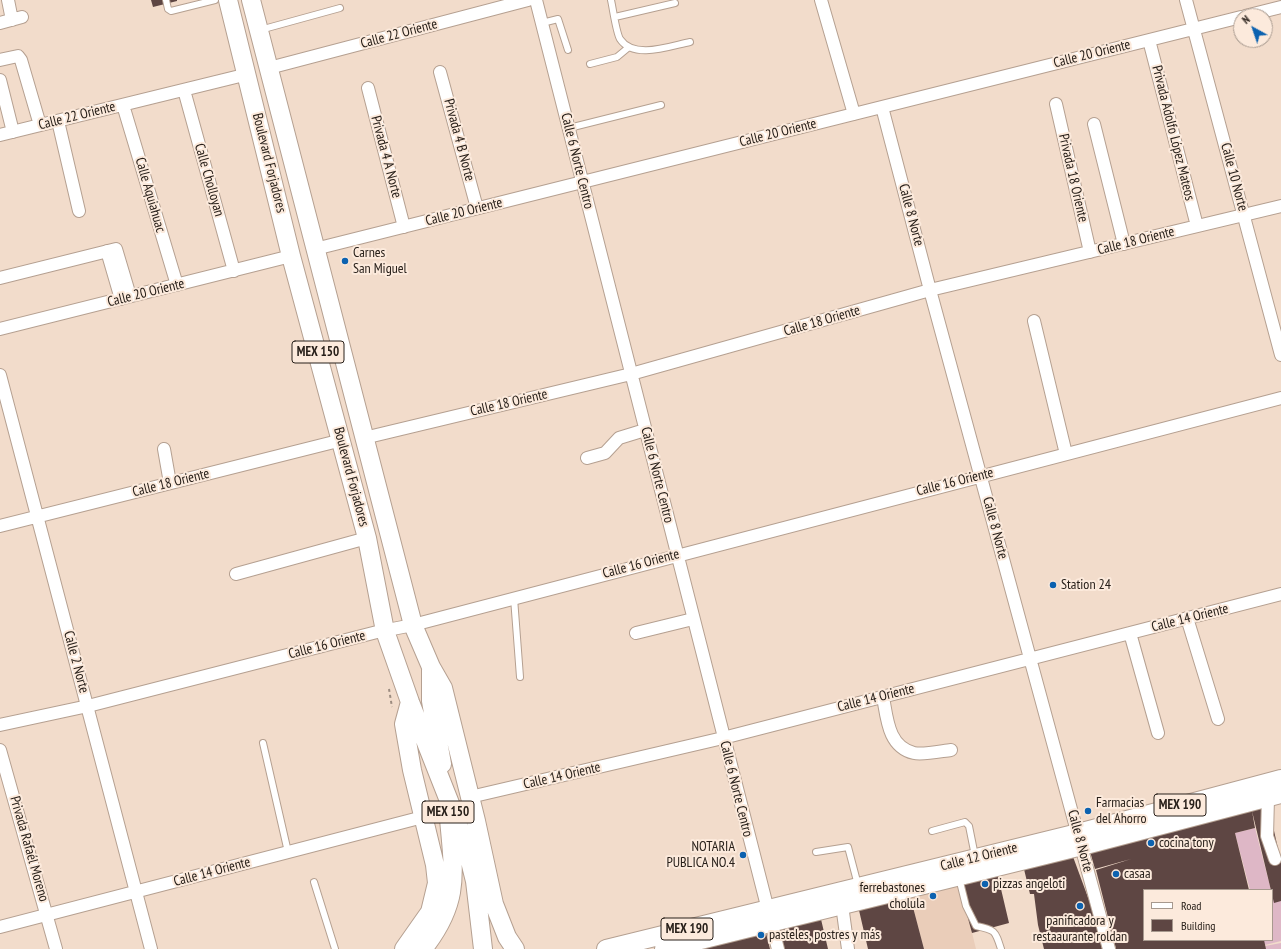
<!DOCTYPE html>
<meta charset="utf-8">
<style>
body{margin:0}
#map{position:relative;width:1281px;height:949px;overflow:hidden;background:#f2dccb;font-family:"PT Sans Narrow",sans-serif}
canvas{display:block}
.legend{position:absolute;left:1143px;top:889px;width:130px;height:52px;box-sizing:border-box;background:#fceadc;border:1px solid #a7998e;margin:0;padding:5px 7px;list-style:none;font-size:12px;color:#28201a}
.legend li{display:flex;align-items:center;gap:8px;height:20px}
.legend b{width:20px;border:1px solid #a7998e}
.north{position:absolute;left:1233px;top:8px;width:40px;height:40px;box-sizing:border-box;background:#fceadc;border:1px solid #a7998e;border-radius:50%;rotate:320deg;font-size:11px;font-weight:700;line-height:16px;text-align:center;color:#28201a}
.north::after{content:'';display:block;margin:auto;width:14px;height:18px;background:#0c62b0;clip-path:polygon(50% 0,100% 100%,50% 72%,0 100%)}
</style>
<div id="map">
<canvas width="1281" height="949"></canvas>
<ul class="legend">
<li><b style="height:5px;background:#fff"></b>Road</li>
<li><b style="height:11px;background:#5e4643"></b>Building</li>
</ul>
<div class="north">N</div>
</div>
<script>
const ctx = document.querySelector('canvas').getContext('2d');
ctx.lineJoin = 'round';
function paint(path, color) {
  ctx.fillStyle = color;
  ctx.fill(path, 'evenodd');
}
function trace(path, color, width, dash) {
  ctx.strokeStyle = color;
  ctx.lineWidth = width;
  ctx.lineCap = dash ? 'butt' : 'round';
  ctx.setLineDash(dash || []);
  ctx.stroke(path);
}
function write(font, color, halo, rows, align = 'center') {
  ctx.font = font + ' "PT Sans Narrow",sans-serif';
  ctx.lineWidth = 4;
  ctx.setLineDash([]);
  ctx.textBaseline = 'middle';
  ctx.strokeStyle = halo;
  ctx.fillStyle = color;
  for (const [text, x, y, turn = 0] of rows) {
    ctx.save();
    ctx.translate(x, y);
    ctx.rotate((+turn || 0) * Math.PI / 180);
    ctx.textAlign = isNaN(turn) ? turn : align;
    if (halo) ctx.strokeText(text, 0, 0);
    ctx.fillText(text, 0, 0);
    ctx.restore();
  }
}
const built = new Path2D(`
 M960,884L976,949H924L909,892Z`);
const green = new Path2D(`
 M1255,828L1271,890H1250L1235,833Z
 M1272,892L1281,901V941L1265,945L1263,940H1272Z
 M1281,943V949H1266L1265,946Z`);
const building = new Path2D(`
 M151,0H177V1L153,7Z
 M1268,804L1281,862V901L1274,903L1252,811L1255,828L1235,833L1249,890H1144V940H1264L1266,949H1116L1096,870L1131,859L1095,869L1089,848Z
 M1072,854L1093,911L1102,949H1044L1038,925L1034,894H1030L1023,865Z
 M997,872L1009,923L972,933L958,882Z
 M909,892L924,949H868L858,906Z
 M820,915L828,949H784L779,925Z
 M765,929L770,949H706L705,946Z`);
const path = new Path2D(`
 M389,689L392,707`);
const lane = new Path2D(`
 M166,0L168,9L171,11L215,0
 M611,0C613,9 616,32 620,39C634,60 670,46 690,42
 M615,17L675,3
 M542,23L558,19L568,50
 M260,30L340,8
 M590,64L617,57L629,47
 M569,128L661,105
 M514,598L520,677
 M263,743L288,852
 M932,831L965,822L969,826L975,856
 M816,852L848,847L858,885
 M959,878L966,906L976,926C995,930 995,930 1001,949
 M314,882L335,949`);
const street = new Path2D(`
 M8,0L12,20
 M536,0L778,949
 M821,0L854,114
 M1186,0L1281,355
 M1245,16L1281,7
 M0,23L22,17
 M1149,40L1197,226
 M0,60L18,56L21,60L40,125
 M269,68L528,0
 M440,72L477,208
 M0,80L13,132
 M368,88L404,227
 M184,90L234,271
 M1056,104L1090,252
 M123,105L177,285
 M882,107L930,290L1109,949
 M58,121L79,211
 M1094,124L1124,244
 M0,135L248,74
 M315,249L1241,17
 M107,251L121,299
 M0,278L116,249L130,296
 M1034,321L1066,454
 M0,329L291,256
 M0,375L151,949
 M364,438L631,374L930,290L1281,206
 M164,449L170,483
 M587,458L605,453L619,438L645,430
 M0,526L342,440
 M236,574L367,538
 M1187,618L1218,719
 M636,633L693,619
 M1130,633L1158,733
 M883,697C887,718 888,747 914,753C923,755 942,751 951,750
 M0,725L88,706L377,632L413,625L1281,398
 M0,750L56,949
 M470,797L723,738L1281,594
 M1268,798L1267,836L1275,859
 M842,905L848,949
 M0,927L423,817`);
const primary = new Path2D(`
 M228,0L291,256L367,538L385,631L410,702L453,811L468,853L475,881L483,949
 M251,0L413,625L431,667L443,688L476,821L494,904L507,937L515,949
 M431,670V701L442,764
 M404,949L430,912L437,883L435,865L412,770L404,724L410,702
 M423,949C460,902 454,875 449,819
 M606,949L1078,833L1281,779
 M664,949L1082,846L1281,794`);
const markers = [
 [345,261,4,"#0c62b0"],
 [1053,585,4,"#0c62b0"],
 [1088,811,4,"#0c62b0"],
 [1151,843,4,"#0c62b0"],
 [743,855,4,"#0c62b0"],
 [1116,874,4,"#0c62b0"],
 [985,884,4,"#0c62b0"],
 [933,896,4,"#0c62b0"],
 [1080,906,4,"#0c62b0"],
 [761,935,4,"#0c62b0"]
];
const shields = [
 [318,352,52],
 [1180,805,52],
 [448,812,52],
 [687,929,52]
];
const shieldNames = [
 ["MEX 150",318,352],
 ["MEX 190",1180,805],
 ["MEX 150",448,812],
 ["MEX 190",687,929]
];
const streetNames = [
 ["Calle 22 Oriente",399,34,-15],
 ["Calle 20 Oriente",1092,54,-14],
 ["Calle 22 Oriente",77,116,-14],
 ["Calle 20 Oriente",778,133,-14],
 ["Privada Adolfo López Mateos",1173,133,76],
 ["Privada 4 B Norte",459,140,75],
 ["Privada 4 A Norte",386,157,75],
 ["Calle 6 Norte Centro",577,161,76],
 ["Boulevard Forjadores",269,163,76],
 ["Calle 10 Norte",1234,177,75],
 ["Privada 18 Oriente",1073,178,77],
 ["Calle Cholloyan",209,180,74],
 ["Calle Aquiahuac",150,195,74],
 ["Calle 20 Oriente",464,212,-14],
 ["Calle 8 Norte",911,215,75],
 ["Calle 18 Oriente",1136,241,-14],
 ["Calle 20 Oriente",146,293,-14],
 ["Calle 18 Oriente",822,321,-16],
 ["Calle 18 Oriente",509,403,-13],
 ["Calle 6 Norte Centro",657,475,76],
 ["Boulevard Forjadores",351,477,75],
 ["Calle 16 Oriente",955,482,-14],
 ["Calle 18 Oriente",171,483,-14],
 ["Calle 8 Norte",995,528,75],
 ["Calle 16 Oriente",641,564,-15],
 ["Calle 14 Oriente",1190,618,-14],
 ["Calle 16 Oriente",327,645,-14],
 ["Calle 2 Norte",76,662,75],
 ["Calle 14 Oriente",876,698,-14],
 ["Calle 14 Oriente",562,776,-13],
 ["Calle 6 Norte Centro",736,789,76],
 ["Calle 8 Norte",1080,841,75],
 ["Privada Rafaél Moreno",29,849,74],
 ["Calle 12 Oriente",979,857,-14],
 ["Calle 14 Oriente",212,872,-15]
];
const poiNames = [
 ["Carnes",353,253],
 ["San Miguel",353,269],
 ["Station 24",1061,585],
 ["Farmacias",1096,803],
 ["del Ahorro",1096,819],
 ["cocina tony",1159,843],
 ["NOTARIA",735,847,"right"],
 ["PUBLICA NO.4",735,863,"right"],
 ["casaa",1124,874],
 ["pizzas angeloti",993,884],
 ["ferrebastones",925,888,"right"],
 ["cholula",925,904,"right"],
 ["panificadora y",1080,921,"center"],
 ["restaaurante roldan",1080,937,"center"],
 ["pasteles, postres y más",769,935]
];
paint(built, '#eacdb9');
paint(green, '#deb7c6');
paint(building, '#5e4643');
trace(lane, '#b5a091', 8);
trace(street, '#b5a091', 14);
trace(primary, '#b5a091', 20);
trace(path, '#9c8c80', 2, [3, 3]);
trace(lane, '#fff', 6);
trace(street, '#fff', 12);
trace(primary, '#fff', 18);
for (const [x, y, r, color] of markers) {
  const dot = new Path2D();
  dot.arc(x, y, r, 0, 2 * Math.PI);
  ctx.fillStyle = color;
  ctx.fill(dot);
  trace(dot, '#fceadc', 1.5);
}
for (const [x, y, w] of shields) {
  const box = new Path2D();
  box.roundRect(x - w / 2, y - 11, w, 22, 3);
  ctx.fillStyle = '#fceadc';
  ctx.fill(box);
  trace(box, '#28201a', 1);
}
write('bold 13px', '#28201a', null, shieldNames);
write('14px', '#28201a', '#fceadc', streetNames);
write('14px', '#28201a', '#fceadc', poiNames, 'left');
</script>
